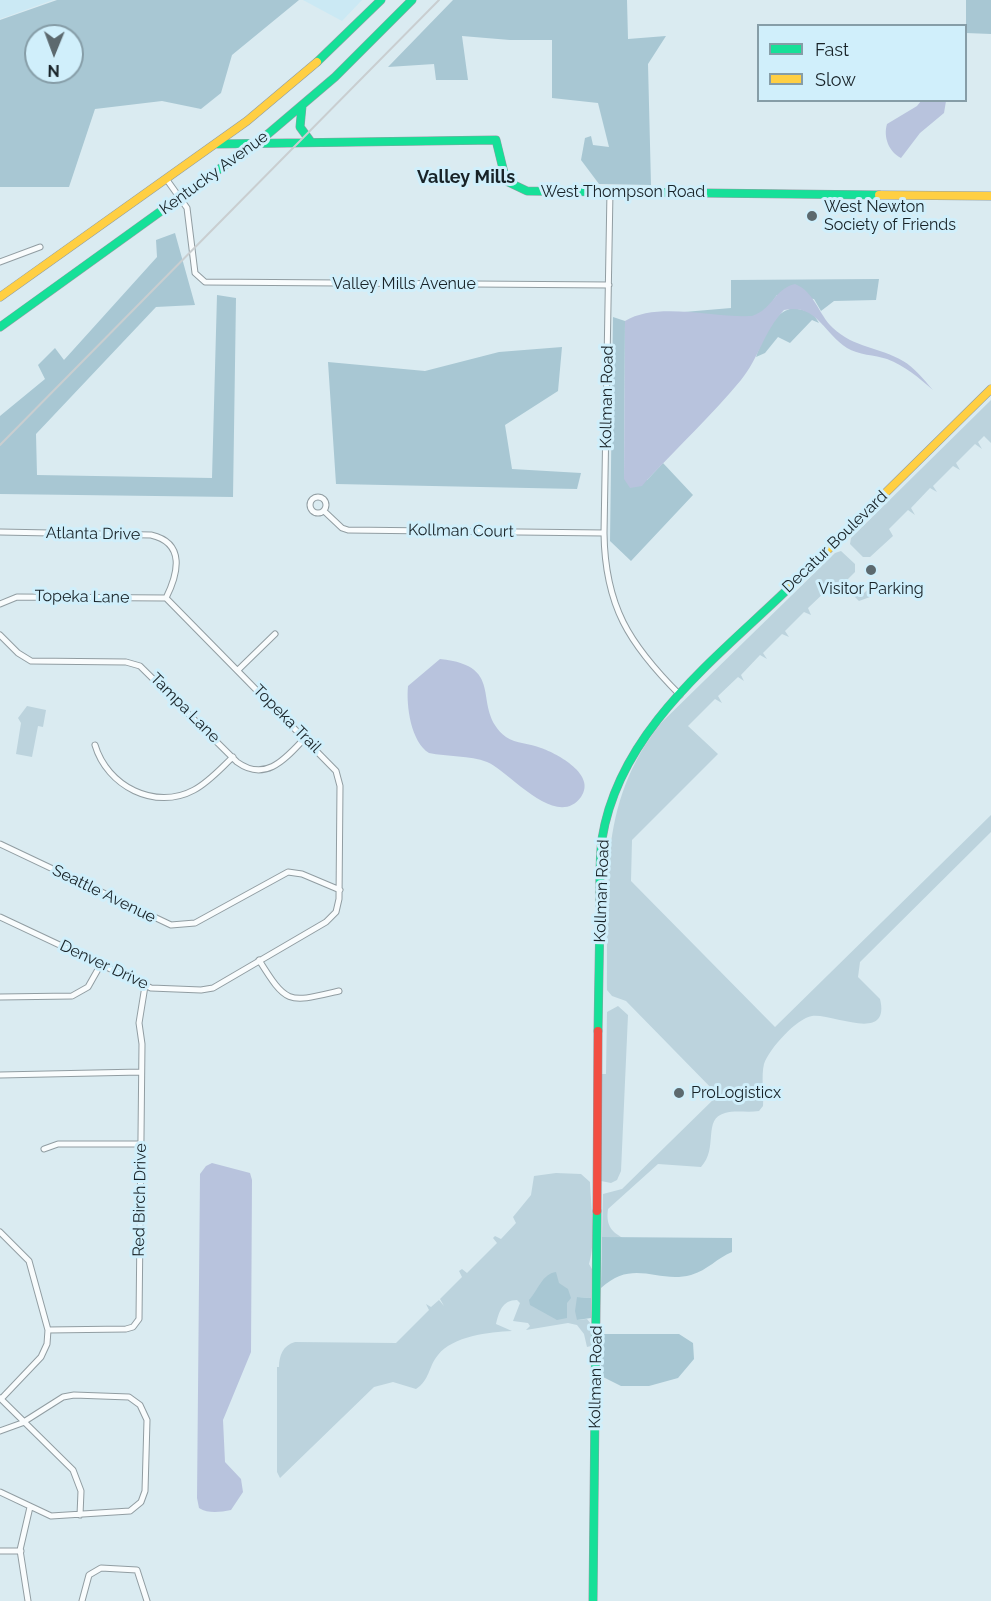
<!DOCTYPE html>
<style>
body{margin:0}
#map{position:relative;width:991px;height:1601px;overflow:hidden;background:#daebf1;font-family:Raleway,sans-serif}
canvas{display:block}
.legend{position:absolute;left:757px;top:24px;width:210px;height:78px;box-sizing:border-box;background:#d0effb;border:2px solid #869da7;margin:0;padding:8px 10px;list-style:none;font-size:18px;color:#182328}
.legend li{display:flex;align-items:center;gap:12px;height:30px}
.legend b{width:30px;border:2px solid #869da7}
.north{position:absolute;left:24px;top:24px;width:60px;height:60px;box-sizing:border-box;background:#d0effb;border:2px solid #869da7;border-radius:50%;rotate:181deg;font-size:16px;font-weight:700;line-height:24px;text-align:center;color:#182328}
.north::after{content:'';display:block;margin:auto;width:21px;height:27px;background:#5c696e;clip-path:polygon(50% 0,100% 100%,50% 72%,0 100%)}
</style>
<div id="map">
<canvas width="991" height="1601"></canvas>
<ul class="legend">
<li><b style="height:8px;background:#16e098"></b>Fast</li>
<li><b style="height:8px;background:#ffcf43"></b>Slow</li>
</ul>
<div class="north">N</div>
</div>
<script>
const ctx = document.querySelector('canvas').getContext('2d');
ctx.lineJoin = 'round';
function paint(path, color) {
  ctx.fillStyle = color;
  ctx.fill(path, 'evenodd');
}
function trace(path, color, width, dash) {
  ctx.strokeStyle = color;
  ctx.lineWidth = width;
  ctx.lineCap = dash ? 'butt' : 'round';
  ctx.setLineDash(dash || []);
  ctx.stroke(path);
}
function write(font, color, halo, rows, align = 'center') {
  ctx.font = font + ' Raleway,sans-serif';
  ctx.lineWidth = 6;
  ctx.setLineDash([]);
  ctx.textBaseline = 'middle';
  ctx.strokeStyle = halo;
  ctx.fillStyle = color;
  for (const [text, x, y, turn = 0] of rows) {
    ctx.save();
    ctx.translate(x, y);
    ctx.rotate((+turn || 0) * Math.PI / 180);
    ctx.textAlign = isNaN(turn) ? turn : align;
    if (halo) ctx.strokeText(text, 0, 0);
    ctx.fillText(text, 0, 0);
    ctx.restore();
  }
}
const built = new Path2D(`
 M0,0H53L0,19Z
 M303,0H362L342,21Z`);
const green = new Path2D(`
 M991,400V443L984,436L978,442L982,449L975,444L956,463L960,470L953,466L933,486L937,492L930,488L911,508L915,515L908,510L889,529L893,536L870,557H863L850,544L851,538Z
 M841,551L855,564V572L833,594L827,590L808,608L811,615L804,612L785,631L789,637L782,634L763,653L767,659L760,655L741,675L744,681L738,677L718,696L722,703L715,699L688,726L718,754L632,840L631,881L775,1027L991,815V832L860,962L858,977L880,999C891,1044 832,1013 812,1016C797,1018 769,1049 764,1064C761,1076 764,1093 763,1106L759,1111C748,1113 735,1110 725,1113C702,1119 719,1148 701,1167L658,1164L608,1209C606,1224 610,1231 623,1238L602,1237L603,1194L622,1189L718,1095L626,1001L612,996L607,990C609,892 595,804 662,722L835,553Z
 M880,583L884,587L878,592L871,589L870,597L859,601L850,592L855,586L864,593L874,584Z
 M27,706L46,710L43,727L38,726L32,757L16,754L21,723L18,718Z
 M618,1006L628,1015L621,1171L617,1180L611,1183L601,1181L602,1074H606L607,1012Z
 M556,1173L581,1174L590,1182C591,1208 596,1242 589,1264L592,1269L591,1298L577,1297V1320L587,1319L591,1324V1346L587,1347L584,1334L577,1325L568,1323L526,1330L530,1326L528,1323L513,1321L520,1303L517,1300C502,1300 499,1312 496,1324L512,1331C489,1332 453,1336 438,1355C428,1367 430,1380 416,1389L393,1382L374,1387L280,1478L277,1472V1367H279C279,1356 283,1345 295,1342L396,1343L429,1310L426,1304L431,1307L439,1300L444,1306L440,1299L462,1277L459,1271L462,1269L467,1273L497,1243L493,1238L495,1236L501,1239L516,1223L513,1217L531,1195L534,1176Z`);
const forest = new Path2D(`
 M57,0H299L232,55L221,93L201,109L162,101L95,109L69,187H0V20ZM36,36H72V72H36Z
 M453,0H627L628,39L666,36L648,64L651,185L599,184L581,160L585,138L591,136L593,145L609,147L598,103L552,98V40H510L462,36L468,80H436L434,64L388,67Z
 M966,0H991V34L966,33Z
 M175,233L195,305L156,307L36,434L37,475L212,478L217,295L236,298L233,497L0,494V416L45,379L38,365L55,348L64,360L157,257L156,240Z
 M879,279L876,300L834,301L821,311L814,299L777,295C773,300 770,307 765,311C751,324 703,314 684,312L731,308V280Z
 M793,308L812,312L819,323L812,320L790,343L778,337L765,353L756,357C763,338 771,313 793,308Z
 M613,317L625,321L624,479L647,480L663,463L693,495L631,561L610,541Z
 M562,347L558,391L505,425L512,469L581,473L577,489L336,484L328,362L425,371L499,352Z
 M602,1237L732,1238V1252C717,1258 708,1270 691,1275C657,1284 634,1258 601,1288Z
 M556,1272L559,1283L568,1289L571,1298L567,1303V1318L557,1320L530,1305L529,1300C539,1289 542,1274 556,1272Z
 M577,1297L591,1298V1318L577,1320L575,1311Z
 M601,1334H679L693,1343L694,1359L678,1378L649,1386H621L601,1376Z`);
const water = new Path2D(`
 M921,101H946L944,113L920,133L901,158C889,152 883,137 887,124L917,106Z
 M795,284C815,292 818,314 833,328C854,348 880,347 903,361C914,367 924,380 933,390C918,377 905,366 887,359C875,355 858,355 847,348C823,332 816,303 784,310C764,331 759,358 741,380C712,415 678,447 647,480L642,486L630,488L624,479L625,321C657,301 714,318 752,316C773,309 774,289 795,284Z
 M440,659C509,666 469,708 506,737C516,744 530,743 541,748C558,754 597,775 581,797C556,831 508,770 487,762C470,755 447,757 429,753C411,742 406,706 408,686Z
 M212,1163L250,1173L252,1180L251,1352L223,1420L225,1462L241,1479L243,1492L231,1510C220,1512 209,1514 199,1508L197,1498L200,1174L206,1166Z`);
const street = new Path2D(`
 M167,180L187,208L195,273L205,282L609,285
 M610,191L604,533C605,606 629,644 680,695
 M0,262L40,247
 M310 505a8 8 0 1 1 16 0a8 8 0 1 1-16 0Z
 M324,511L342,528L348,530L604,533
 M0,532L151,535C186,543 178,574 166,598
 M0,604L17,597L166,598
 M0,635L18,653L31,661L126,662L140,666L237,762C266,783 286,758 305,738
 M238,670L275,634
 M95,745C107,786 155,811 194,790C209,782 221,768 233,757
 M0,844L171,925L195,923L288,872L302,874L340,890
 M0,917L151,988L201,990L213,988L326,922L336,912L339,899L340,786L336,771L166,598
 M259,960C287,1005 288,1003 339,991
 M0,997L72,996L88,987L101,964
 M0,1075L141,1072
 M44,1149L58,1144H141
 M0,1232L29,1261L48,1330L47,1344L41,1357L1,1399
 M48,1330L126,1329L133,1327L139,1319L142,1044L139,1023L145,986
 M0,1398L73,1470L81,1491L80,1515
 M0,1431L22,1423L63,1397L74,1395L129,1397L140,1405L147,1420L145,1491L141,1502L130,1511L51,1516L0,1492
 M0,1551H21
 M28,1601L20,1550L30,1507
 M82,1601L89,1575L101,1568L137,1570L147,1601`);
const fast = new Path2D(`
 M317,62L381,0
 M302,106L300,127L311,142
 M218,144L496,140L506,181L527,191L879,195
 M0,327L268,134L335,77L412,0
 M598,1031C599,991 599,951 600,912C600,888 599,863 602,839C619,730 717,658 792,585
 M593,1601L597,1211`);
const slow = new Path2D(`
 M879,195L991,196
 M0,297L247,121L317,62
 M792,585L991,389`);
const jam = new Path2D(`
 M597,1211L598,1031`);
const rail = new Path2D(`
 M0,445L439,0`);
const markers = [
 [812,216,6,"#5c696e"],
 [871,570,6,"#5c696e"],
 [679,1093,6,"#5c696e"]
];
const streetNames = [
 ["Kentucky Avenue",214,173,-36],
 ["West Thompson Road",623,192],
 ["Valley Mills Avenue",404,284],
 ["Kollman Road",607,397,-89],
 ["Kollman Court",461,531,1],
 ["Atlanta Drive",93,534,1],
 ["Decatur Boulevard",835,542,-44],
 ["Topeka Lane",82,597,1],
 ["Tampa Lane",185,708,45],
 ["Topeka Trail",287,719,45],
 ["Kollman Road",602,891,-88],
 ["Seattle Avenue",104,894,26],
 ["Denver Drive",104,965,25],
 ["Red Birch Drive",140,1200,-89],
 ["Kollman Road",596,1377,-89]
];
const poiNames = [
 ["West Newton",824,207],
 ["Society of Friends",824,225],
 ["Visitor Parking",871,589,"center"],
 ["ProLogisticx",691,1093]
];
const neighbourhoodNames = [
 ["Valley Mills",466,178]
];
paint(built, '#cbe9f4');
paint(green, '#bcd3dd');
paint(forest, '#a8c7d3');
paint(water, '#b8c3dd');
trace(street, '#919da2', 7);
trace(fast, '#919da2', 9);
trace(slow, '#919da2', 9);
trace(jam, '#919da2', 9);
trace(street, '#f9fcfd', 5);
trace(fast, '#16e098', 8);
trace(slow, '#ffcf43', 8);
trace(jam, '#f24e42', 8);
trace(rail, '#c9ced0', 2);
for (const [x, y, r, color] of markers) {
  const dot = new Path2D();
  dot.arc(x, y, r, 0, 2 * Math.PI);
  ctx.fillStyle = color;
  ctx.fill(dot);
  trace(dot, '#d0effb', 2);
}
write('16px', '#182328', '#d0effb', streetNames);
write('16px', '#182328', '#d0effb', poiNames, 'left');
write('bold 18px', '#182328', '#d0effb', neighbourhoodNames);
</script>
